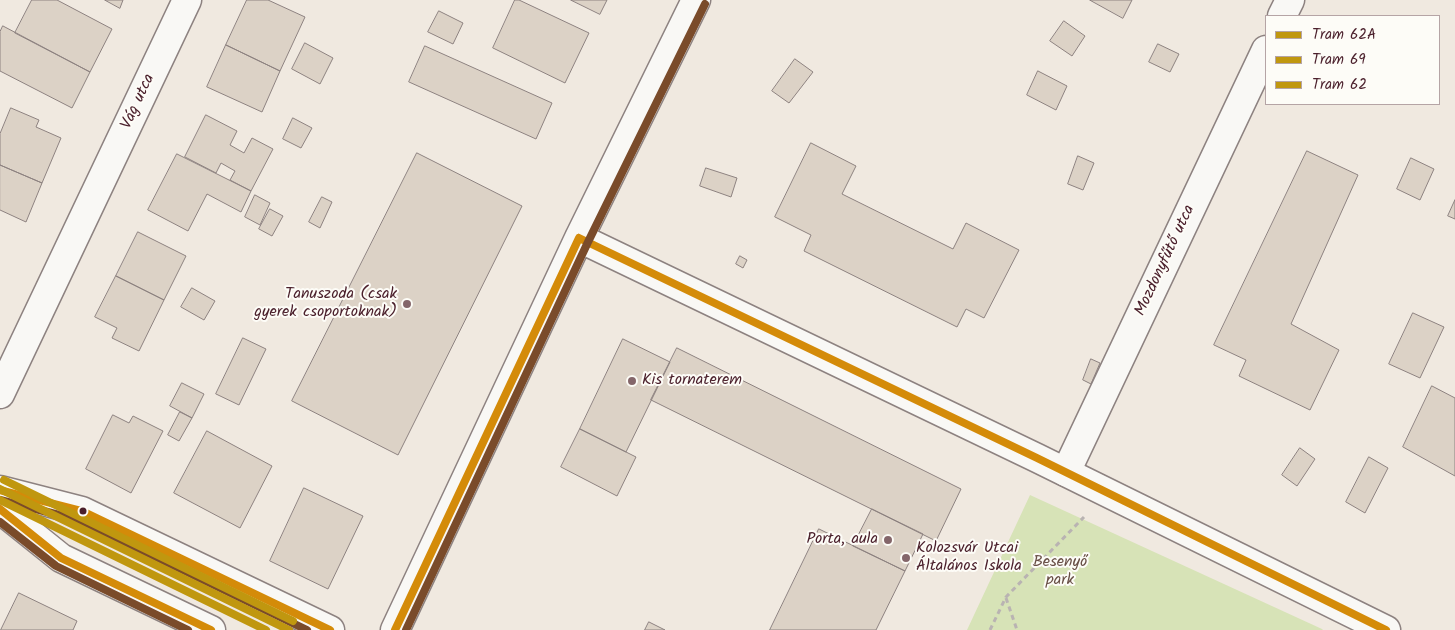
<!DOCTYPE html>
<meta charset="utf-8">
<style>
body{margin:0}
#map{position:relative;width:1455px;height:630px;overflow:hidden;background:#f0e9e0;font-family:Kalam,sans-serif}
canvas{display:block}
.legend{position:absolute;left:1265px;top:15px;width:175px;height:90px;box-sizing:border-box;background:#fdfcf7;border:1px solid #b5a4a5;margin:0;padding:6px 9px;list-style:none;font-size:15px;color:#4a1f2b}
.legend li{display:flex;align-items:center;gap:10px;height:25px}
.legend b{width:25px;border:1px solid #b5a4a5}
</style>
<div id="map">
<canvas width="1455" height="630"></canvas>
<ul class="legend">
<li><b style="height:6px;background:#c0970f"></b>Tram 62A</li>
<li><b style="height:6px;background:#c0970f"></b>Tram 69</li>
<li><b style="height:6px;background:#c0970f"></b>Tram 62</li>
</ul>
</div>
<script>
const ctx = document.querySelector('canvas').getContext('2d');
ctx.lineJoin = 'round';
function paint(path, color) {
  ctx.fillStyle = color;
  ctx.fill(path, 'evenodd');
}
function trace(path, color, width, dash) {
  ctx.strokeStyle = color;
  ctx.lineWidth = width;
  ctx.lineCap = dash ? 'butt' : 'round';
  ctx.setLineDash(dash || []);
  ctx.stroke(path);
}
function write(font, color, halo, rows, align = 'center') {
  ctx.font = font + ' Kalam,sans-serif';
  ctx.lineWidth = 4;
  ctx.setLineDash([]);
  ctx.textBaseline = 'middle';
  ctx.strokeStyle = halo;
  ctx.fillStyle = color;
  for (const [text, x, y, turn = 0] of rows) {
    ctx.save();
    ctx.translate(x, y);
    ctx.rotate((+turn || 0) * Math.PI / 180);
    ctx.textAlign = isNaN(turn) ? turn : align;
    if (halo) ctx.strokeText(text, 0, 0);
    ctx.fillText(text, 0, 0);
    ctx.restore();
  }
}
const green = new Path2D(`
 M1030,495L1322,629L1323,630H967Z`);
const building = new Path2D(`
 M32,0H57L112,29L90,72L15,33Z
 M105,0H123L120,8Z
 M247,0H268L305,17L280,71L226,45Z
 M515,0H519L589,33L565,83L493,48Z
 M571,0H607L600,14Z
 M1090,0H1132L1123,18Z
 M439,11L463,23L453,44L428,32Z
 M1064,21L1085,36L1072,56L1050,41Z
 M3,26L90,72L72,108L0,71V32Z
 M305,43L333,58L320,84L292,69Z
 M1158,44L1179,54L1170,72L1149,62Z
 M226,45L280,71L262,112L207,87Z
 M425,46L552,103L536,139L409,82Z
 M795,59L813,72L789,103L772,91Z
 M1038,71L1067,86L1056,110L1027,95Z
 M11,108L39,120L36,127L61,138L42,183L0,165V134Z
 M206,115L237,131L230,145L244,153L252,138L273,149L251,191L230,180L235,171L221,163L216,173L185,157Z
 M293,118L312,128L301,148L283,139Z
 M811,143L856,166L842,194L953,249L966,223L1019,250L984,318L966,309L957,327L804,251L811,235L775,217Z
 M1307,151L1358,175L1291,324L1339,350L1310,410L1239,376L1246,360L1214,345Z
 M417,153L522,206L398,455L292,401Z
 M177,154L251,191L241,212L207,194L188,231L148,210Z
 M1078,156L1094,163L1083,190L1068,184Z
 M1411,158L1434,169L1420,200L1397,189Z
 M0,165L42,183L26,222L0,210Z
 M706,168L737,178L731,197L700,186Z
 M255,195L270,203L260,225L245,217Z
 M322,197L332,202L320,228L309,222Z
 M1455,200V219L1448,216Z
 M270,209L283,216L272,236L259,229Z
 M138,232L186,256L164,300L116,276Z
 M740,256L747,260L743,268L736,264Z
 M116,276L164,300L139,351L112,338L117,328L95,317Z
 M192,288L215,301L204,320L181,307Z
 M1413,313L1444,327L1420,378L1389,364Z
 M243,338L266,349L239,405L216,394Z
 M623,339L670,362L626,452L580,429Z
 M677,348L961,489L936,541L651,400Z
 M1091,359L1100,363L1091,384L1083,380Z
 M182,383L204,394L192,418L170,406Z
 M1432,386L1455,398V476L1403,447Z
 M180,412L192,418L179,441L168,435Z
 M113,415L129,423L133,416L163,431L131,493L86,469Z
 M580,429L636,457L617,496L561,467Z
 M207,431L272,466L240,528L174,493Z
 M1300,448L1315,459L1297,486L1282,475Z
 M1369,457L1388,468L1365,513L1346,502Z
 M304,488L363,516L328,589L270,561Z
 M872,509L923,534L905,571L853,546Z
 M819,529L905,571L876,630H770Z
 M19,593L77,621L73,630H1Z
 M649,622L665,630H645Z`);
const path = new Path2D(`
 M1006,598L1017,630
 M990,630L1006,597L1084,517`);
const street = new Path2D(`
 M1282,16L1290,0
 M0,394L187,0
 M1066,472L1266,50`);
const secondary = new Path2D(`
 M579,238L1037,458L1386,630
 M0,490L82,511L330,630
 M0,509L61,558L211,630
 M395,630L579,238L696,0`);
const bus1 = new Path2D(`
 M579,238L1037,458L1386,630
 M0,490L82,511L330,630
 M0,509L61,558L211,630
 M395,630L579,238`);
const bus2 = new Path2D(`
 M0,500L79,520L307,630
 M0,522L56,566L188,630
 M406,630L588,242L705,4`);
const tram1 = new Path2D(`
 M0,489L289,630`);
const tram2 = new Path2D(`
 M0,500L266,630`);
const tram3 = new Path2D(`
 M4,480L293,621`);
const markers = [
 [407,304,5,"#84666a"],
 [632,381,5,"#84666a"],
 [83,511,4.5,"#4a1f2b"],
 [888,540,5,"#84666a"],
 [906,558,5,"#84666a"]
];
const streetNames = [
 ["Vág utca",139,102,-65],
 ["Mozdonyfűtő utca",1166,261,-65]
];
const poiNames = [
 ["Tanuszoda (csak",397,295],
 ["gyerek csoportoknak)",397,313],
 ["Kis tornaterem",642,381,"left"],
 ["Porta, aula",878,540],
 ["Kolozsvár Utcai",916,549,"left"],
 ["Általános Iskola",916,567,"left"]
];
const parkNames = [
 ["Besenyő",1060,563],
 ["park",1060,581]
];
paint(green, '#d7e3b7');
paint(building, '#dcd2c6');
trace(building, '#8d8280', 1);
trace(street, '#8d8280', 31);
trace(secondary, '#8d8280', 31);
trace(path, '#b9b3b2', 3, [5, 4]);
trace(street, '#f9f8f5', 28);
trace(secondary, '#f9f8f5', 28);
trace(bus1, '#d48b09', 8);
trace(bus2, '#7a4b2a', 8);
trace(tram1, '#c0970f', 8);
trace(tram2, '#c0970f', 8);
trace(tram3, '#c0970f', 8);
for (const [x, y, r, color] of markers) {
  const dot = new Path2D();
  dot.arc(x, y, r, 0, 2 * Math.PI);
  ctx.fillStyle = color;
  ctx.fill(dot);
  trace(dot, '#fdfcf7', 2);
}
write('16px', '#4a1f2b', '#fdfcf7', streetNames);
write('16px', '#4a1f2b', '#fdfcf7', poiNames, 'right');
write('16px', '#684f46', '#fdfcf7', parkNames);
</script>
